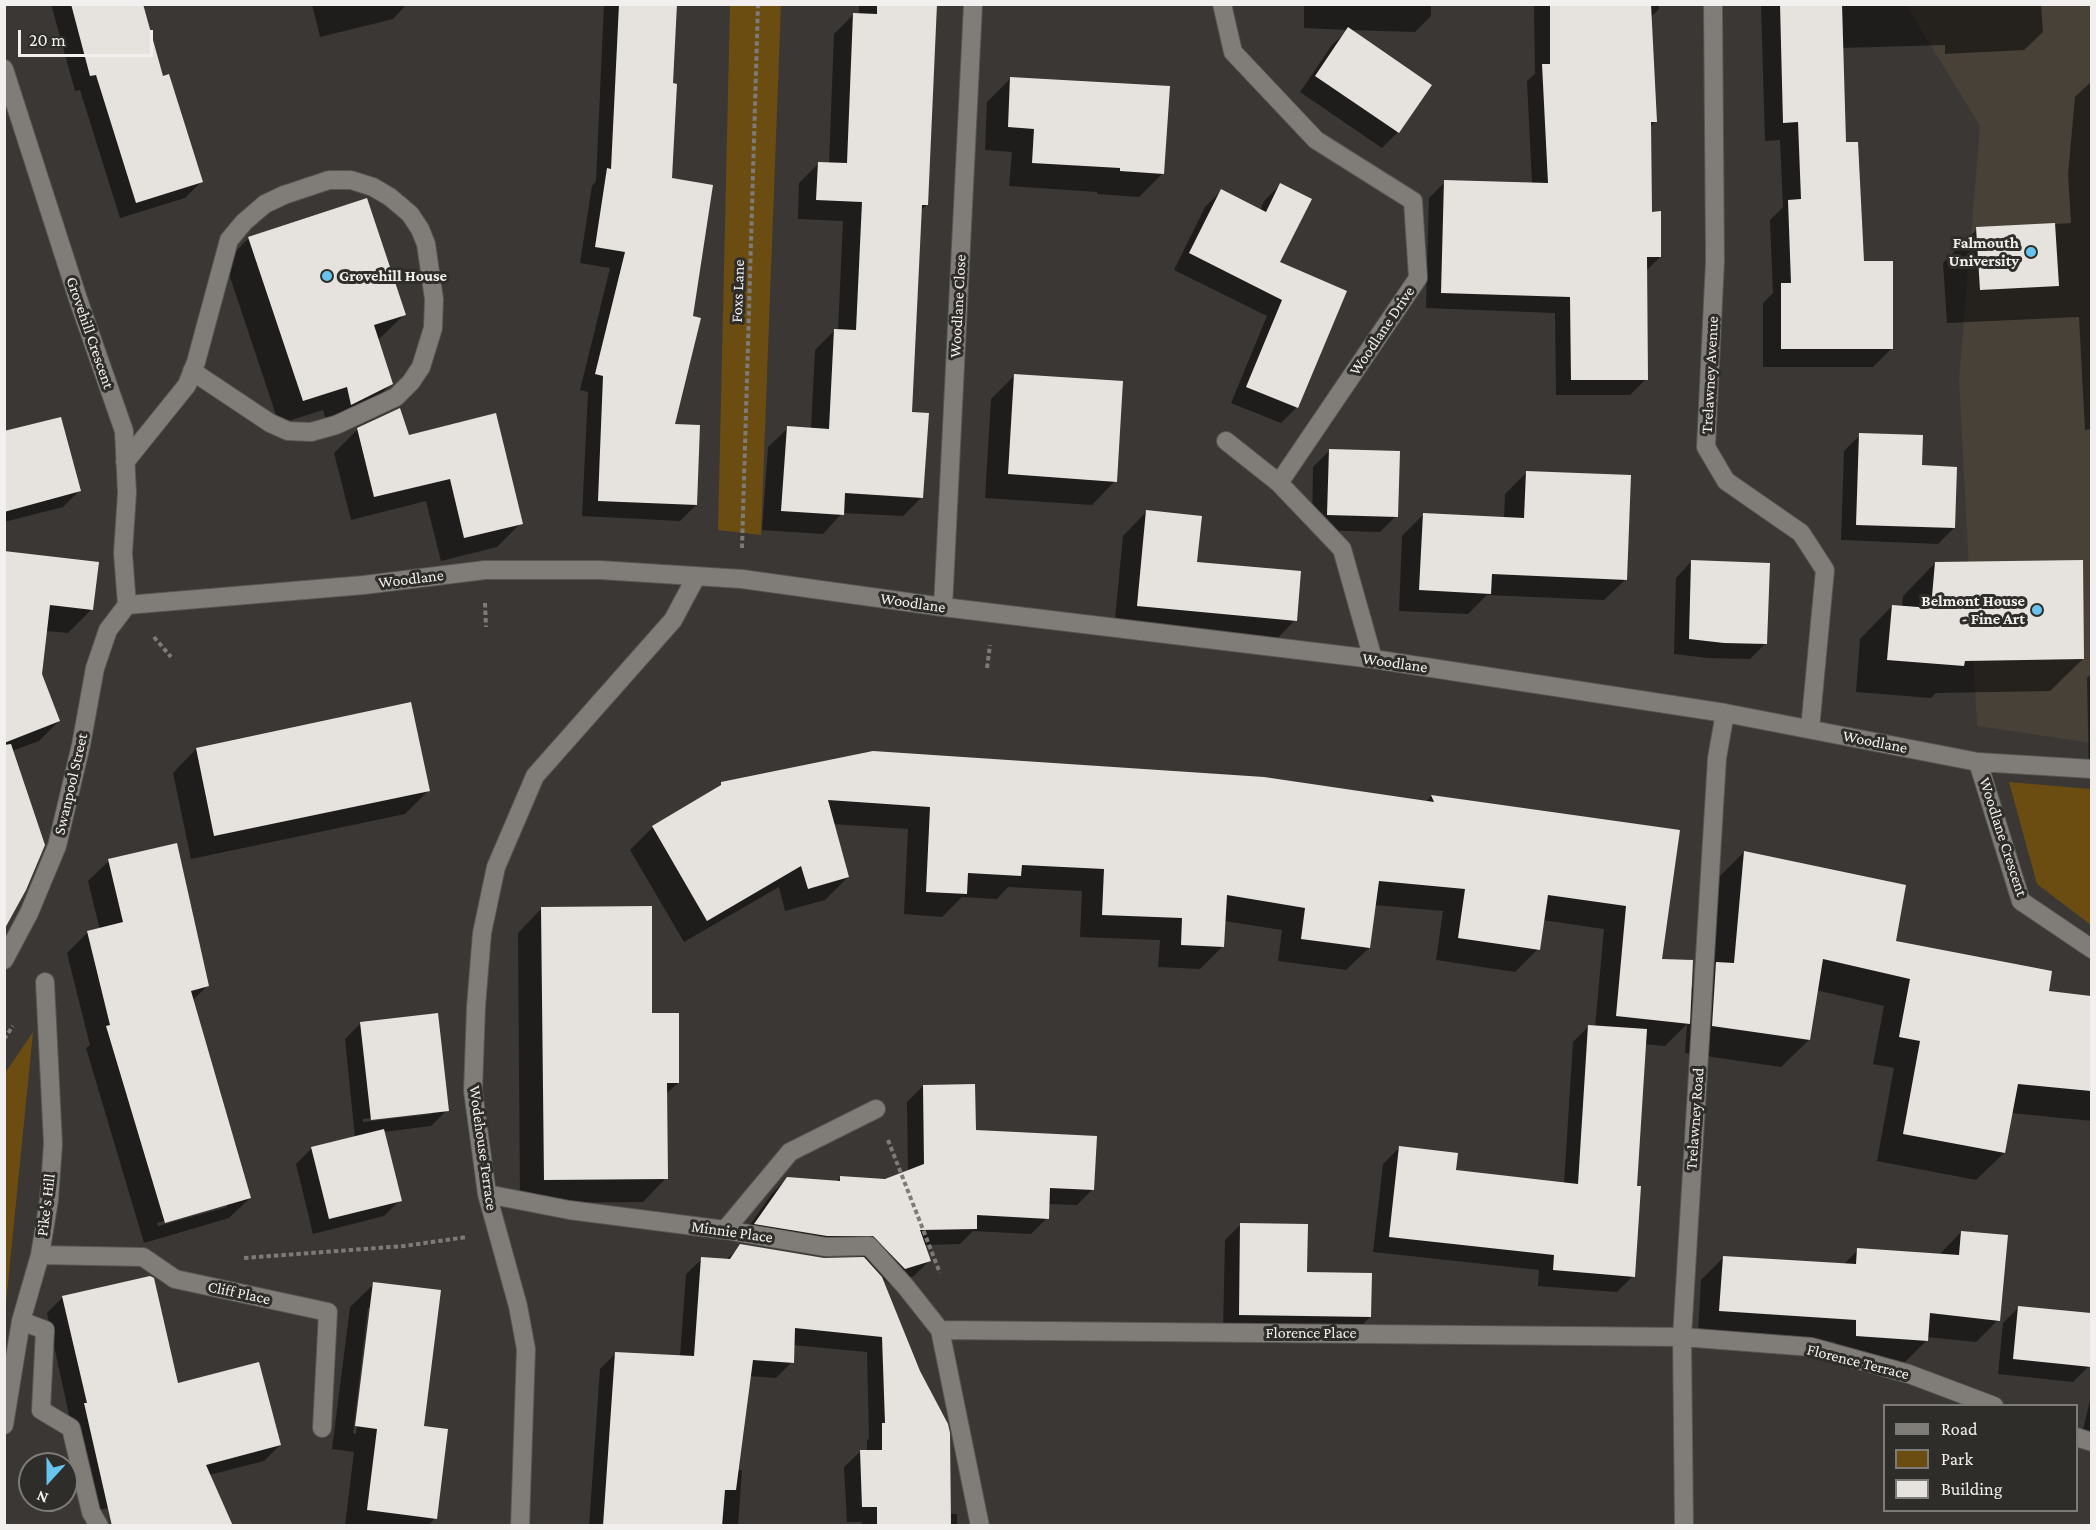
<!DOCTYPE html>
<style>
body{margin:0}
#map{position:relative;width:2096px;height:1530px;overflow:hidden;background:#3a3734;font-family:"Crimson Pro",serif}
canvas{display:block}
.frame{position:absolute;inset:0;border:6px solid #f1f0ee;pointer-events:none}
.legend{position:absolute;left:1883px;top:1404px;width:195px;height:108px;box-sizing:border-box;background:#2f2d2a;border:2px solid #7d7b78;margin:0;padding:8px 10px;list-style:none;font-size:18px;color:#f1f0ee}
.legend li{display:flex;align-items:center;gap:12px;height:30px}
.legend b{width:30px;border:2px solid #7d7b78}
.north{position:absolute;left:18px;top:1452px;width:60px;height:60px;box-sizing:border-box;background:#2f2d2a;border:2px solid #7d7b78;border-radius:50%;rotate:201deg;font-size:16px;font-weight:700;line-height:24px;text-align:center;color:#f1f0ee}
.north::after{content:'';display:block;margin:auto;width:21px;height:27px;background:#67c4ef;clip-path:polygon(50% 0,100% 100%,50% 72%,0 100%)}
.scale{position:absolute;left:18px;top:30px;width:135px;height:27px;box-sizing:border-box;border:3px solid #f1f0ee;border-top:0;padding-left:8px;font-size:18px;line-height:21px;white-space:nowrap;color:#f1f0ee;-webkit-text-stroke:4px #2f2d2a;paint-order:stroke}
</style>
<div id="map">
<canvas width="2096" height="1530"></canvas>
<div class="frame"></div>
<ul class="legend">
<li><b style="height:8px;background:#807d79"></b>Road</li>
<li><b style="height:16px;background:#6b4d12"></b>Park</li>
<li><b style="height:16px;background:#e6e3de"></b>Building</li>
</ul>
<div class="north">N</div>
<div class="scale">20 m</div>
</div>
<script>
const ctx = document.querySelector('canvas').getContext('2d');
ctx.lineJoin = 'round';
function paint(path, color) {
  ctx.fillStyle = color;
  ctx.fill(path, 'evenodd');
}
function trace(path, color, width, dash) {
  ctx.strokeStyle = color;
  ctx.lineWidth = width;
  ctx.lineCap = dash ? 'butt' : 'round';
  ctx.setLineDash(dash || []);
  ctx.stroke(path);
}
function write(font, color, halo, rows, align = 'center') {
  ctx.font = font + ' "Crimson Pro",serif';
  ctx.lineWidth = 6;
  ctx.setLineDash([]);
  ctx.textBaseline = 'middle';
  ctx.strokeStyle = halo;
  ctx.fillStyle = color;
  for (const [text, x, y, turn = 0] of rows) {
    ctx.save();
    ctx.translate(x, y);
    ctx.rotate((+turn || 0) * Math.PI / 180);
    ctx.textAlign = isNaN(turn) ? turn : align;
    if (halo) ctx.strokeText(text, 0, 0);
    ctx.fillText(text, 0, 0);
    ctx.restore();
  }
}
const built = new Path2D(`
 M1906,5H2091V743L1977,726L1959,379L1980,126Z`);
const green = new Path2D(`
 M730,5H781L761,535L718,530Z
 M2009,782L2091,789V925L2037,884Z
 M33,1032L5,1313V1073Z`);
const shadow = new Path2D(`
 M51,4H142L161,78L201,182L185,198L120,218L80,90L75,91Z
 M312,4H407L393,19L320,37Z
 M604,4H676L671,85L670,179L692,317L673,425L696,505L680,521L582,516L588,392L580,390L610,268L580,263L592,186L596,181Z
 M859,4H936L927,204L921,211L911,414L922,497L903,516L842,513L823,534L762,530L768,447L788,428L811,429L815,350L834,331H838L843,221L798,219L799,183L819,163L829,164L834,34L854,14L859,15Z
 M1304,4H1431V16L1415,32L1349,30L1430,85L1398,132L1382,148L1300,92L1332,45L1348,30L1304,28Z
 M1534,4H1659V9L1650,18L1656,121L1650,127L1651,213L1660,257L1646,271V379L1630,395H1556L1555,313L1426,308L1429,198L1445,182L1532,184L1527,81L1535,74Z
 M1761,4H2041L2043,32L2024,50L1945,54V45L1842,48L1845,144L1862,263L1891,349L1873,367H1763V303L1773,293L1770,220L1783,207L1780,140L1765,141Z
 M1011,78L1163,173L1139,197L1097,194V192L1009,186L1012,152L985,150L987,102Z
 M2092,81V429L2085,430L2079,317L1947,323L1943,263L1977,229L2071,223L2068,174L2075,97Z
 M1280,185L1278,263L1297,407L1281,423L1231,403L1267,316L1174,270L1205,207L1221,191L1260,211L1264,201Z
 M249,238L404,315L380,338L377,339L391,384L367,408L328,428L323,410L279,424L225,262Z
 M1014,376L1115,481L1092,505L985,498L991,399Z
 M358,429L408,437L521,523L497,547L441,561L426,501L351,520L334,453Z
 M4,433L79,491L63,507L4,522Z
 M1860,435L1920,467L1954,528L1938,544L1841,540L1844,451Z
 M1329,451L1396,516L1380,532L1312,530L1313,467Z
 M1526,473L1626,579L1604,600L1487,595L1468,614L1399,611L1402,536L1423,515L1504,519L1505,494Z
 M1146,512L1196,563L1295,620L1272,644L1114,629L1123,536Z
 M4,552L91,610L68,633L46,631Z
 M1692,561L1766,643L1750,659L1707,658L1674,654L1676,578Z
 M1935,563L2083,659L2050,691L1936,693L1931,698L1856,692L1860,639L1892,606L1902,607L1903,596Z
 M4,673L59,721L39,741L12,751L4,913Z
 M2092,673V775H2089L2087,678Z
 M196,749L429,790L405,814L191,859L173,773Z
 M722,783L1425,803L1431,796L1679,831L1660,960L1690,990L1709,971L1717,879L1744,852L1894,942L2047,993L2092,997V1121L2011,1113L2004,1153L1976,1180L1877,1161L1894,1068L1873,1064L1884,1006L1816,990L1809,1040L1781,1067L1685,1053L1687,1024L1665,1046L1645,1044L1635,1187L1633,1276L1617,1292L1538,1286L1539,1270L1373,1252L1383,1164L1399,1148L1455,1172L1564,1184L1573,1042L1589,1026L1595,1027L1604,929L1542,920L1538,949L1515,972L1436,960L1443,911L1374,905L1369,948L1346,970L1278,961L1282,930L1224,921L1223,946L1200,969L1158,967L1160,940L1080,937L1082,891L1008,887L997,899L962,897L942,917L904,914L908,829L833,824L848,877L825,900L785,911L779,887L684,942L630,850L653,827L713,792Z
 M109,861L207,986L192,1001L250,1198L229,1218L144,1243L86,1048L90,1045L67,953L88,932L100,930L88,881ZM227,1203V1207L158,1226L157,1223Z
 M541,909L651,1014L678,1083L666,1094V1178L643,1202L520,1203L518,933Z
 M361,1023L447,1110L431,1126L383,1132L400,1200L384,1216L313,1234L296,1164L312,1148L355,1138L345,1039ZM432,1111V1114L363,1122V1119Z
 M923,1086L974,1131L1093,1189L1077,1205L1048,1204L1047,1218L1031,1234L973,1231L960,1244L924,1245L930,1260L914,1276L889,1284L879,1275L949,1514H957V1526H862V1522H847L844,1467L860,1452H867V1441L869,1438L867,1352L793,1345L792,1362L776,1378L749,1376L737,1470H742L738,1526H589L600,1369L616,1353L680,1357L686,1274L702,1259L726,1260L741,1246L824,1260L864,1259L857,1251L740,1239L771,1195L787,1178L836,1182L841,1177L885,1181L908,1172L907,1102Z
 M1241,1224L1305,1273L1370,1317L1354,1333L1223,1331L1225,1240Z
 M1961,1232L1998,1320L1976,1342L1927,1337V1340L1905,1362L1834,1358L1835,1342L1698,1333L1701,1280L1723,1258L1843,1265L1858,1250L1940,1254Z
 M374,1284L422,1428L435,1518L428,1526H345L354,1452L332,1449L350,1307ZM368,1308H371L356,1434L353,1433Z
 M63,1297L177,1385L280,1445L264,1461L209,1475L125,1504L90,1512L47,1313Z
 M2019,1307L2092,1315L2089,1366L2073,1382L1998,1374L2003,1323Z
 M2092,1392V1444L2080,1442Z`);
const building = new Path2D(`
 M71,4H143L163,76L169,74L203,182L136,203L96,75L90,76Z
 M619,4H677L673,83L677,84L672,178L713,185L693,316L701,318L675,424L700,425L697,505L598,501L603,376L595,374L625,252L595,247L607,168L611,169Z
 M877,4H937L928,205H922L912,412L929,413L923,498L845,493L844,515L781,511L787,426L829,429L834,329L856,330L862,202L816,200L818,162L847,163L853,13L877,14Z
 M1550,4H1651L1657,122H1651L1652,212L1661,211V257H1647L1648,380H1571L1570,297L1441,293L1444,180L1548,183L1542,64H1550Z
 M1780,4H1842L1846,142H1858L1864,261H1893V349H1781V283H1791L1788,200L1801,199L1798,122L1783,123Z
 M1348,27L1432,85L1399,133L1315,76Z
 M1010,77L1170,86L1164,174L1120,171V168L1032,163L1034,129L1008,127Z
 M1280,183L1312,199L1280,262L1347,291L1298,408L1246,387L1282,300L1189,253L1221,189L1266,212Z
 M367,198L406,315L374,325L393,384L351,405L347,387L303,401L248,237Z
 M2055,223L2059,286L1980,290L1976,227Z
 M1014,374L1123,381L1117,482L1008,474Z
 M400,408L409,435L496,413L523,524L464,538L450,479L374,497L357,428Z
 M61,417L81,491L4,512V431Z
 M1859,433L1923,435L1922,465L1957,467L1955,528L1856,525Z
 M1329,449L1400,451L1398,517L1327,515Z
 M1526,471L1631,475L1627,580L1492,574L1491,594L1419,590L1423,513L1524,518Z
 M1146,510L1202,516L1197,562L1301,571L1297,621L1137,606Z
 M4,551L99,562L93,610L50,605L42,674L60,721L4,743Z
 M1691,560L1770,563L1767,644L1724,643L1689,639Z
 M2083,560L2084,659L1965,661L1964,666L1887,660L1892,605L1931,608L1935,562Z
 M411,702L430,791L214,836L196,748Z
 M11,744L45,845L26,890L4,930V745Z
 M873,751L1264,777L1434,802L1431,795L1680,830L1662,959L1693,960L1690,1024L1616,1016L1626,906L1548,895L1540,950L1458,938L1465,889L1379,881L1370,948L1301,939L1305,908L1227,895L1224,947L1181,945L1182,918L1102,915L1104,869L1022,865L1021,876L968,873L967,894L926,892L930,807L828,800L849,877L808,889L801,866L707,921L652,826L721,785V782Z
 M177,843L209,986L191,991L251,1198L165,1223L106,1026L110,1025L87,931L123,922L108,859Z
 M1744,851L1906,885L1896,941L2052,971L2049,991L2091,996V1091L2018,1084L2005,1153L1903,1134L1920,1041L1899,1037L1910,979L1823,959L1810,1040L1712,1026L1716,962L1734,963Z
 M652,906V1013H679V1083H667L668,1179L544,1180L541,907Z
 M438,1013L449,1111L371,1120L360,1022Z
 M1588,1025L1647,1029L1637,1186H1641L1635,1277L1553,1270L1554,1255L1389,1237L1399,1146L1458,1153L1456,1170L1578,1184Z
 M975,1084L976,1130L1097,1136L1094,1190L1050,1188L1049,1219L977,1215V1229L920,1230L931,1261L905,1269L873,1236H827L754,1224L787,1177L840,1181V1176L885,1179L924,1164L923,1085Z
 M384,1129L402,1201L329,1219L311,1147Z
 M1240,1223L1308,1224L1307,1272L1372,1273L1371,1317L1239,1315Z
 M1961,1231L2008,1235L2000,1321L1930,1313L1928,1341L1856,1336V1320L1719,1311L1723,1256L1856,1264L1857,1248L1959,1255Z
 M740,1244L824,1258L864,1257L882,1277L920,1371L948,1424L950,1433L951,1526H877V1507H862L860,1450H882V1423H885L882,1337L795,1328L794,1363L753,1360L736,1490H725L722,1526H603L615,1352L694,1356L701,1257L730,1259Z
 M150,1276L154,1278L178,1383L259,1362L281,1445L206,1465L233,1526H112L84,1403H87L62,1296Z
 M373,1282L441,1290L424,1426L448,1429L437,1519L367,1510L377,1429L355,1426Z
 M2018,1306L2091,1313V1367L2013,1359Z`);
const path = new Path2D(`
 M742,548L758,4
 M485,603L486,627
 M154,637L171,657
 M987,668L990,645
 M4,1039L13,1026
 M888,1140L940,1273
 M244,1258L404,1246L467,1237`);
const minor = new Path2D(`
 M1222,4L1233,52L1316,140L1413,201L1418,278L1279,483L1342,549L1373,659
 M1713,4L1715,261L1706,447L1726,481L1801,533L1825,570L1810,729
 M4,69L79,302L124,431L127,493L123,553L127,605
 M1226,441L1279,483
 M125,462L187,385L196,362L229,240L244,222L265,204L284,195L329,180H351L373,187L390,197L410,214L420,229L426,244L434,299L433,328L421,367L411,382L396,397L336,425L311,432L288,431L270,423L192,371
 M127,605L364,585L485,570H600L742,579L943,607L1373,659L1725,713L1978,762L2092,769
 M943,607L973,5
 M1978,762L2021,901L2092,949
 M4,960L29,913L57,846L81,745L95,668L108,630L127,605
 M487,1194L569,1210L725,1230L826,1247L869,1246L906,1287L940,1330L980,1526
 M725,1230L790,1152L876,1109
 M40,1255L143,1257L175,1279L328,1312L322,1428
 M21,1321L45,1330L41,1410L71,1428L91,1512L99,1526
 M940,1330L1682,1337L1811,1347L1909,1374L1994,1406
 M4,1425L21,1321L40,1255L49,1200L53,1144L45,982
 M2076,1437L2092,1442
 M520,1526L526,1349L518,1306L487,1194L473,1091L476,1007L482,933L496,867L535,776L673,620L696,577
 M1684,1526L1682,1337L1717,758L1725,713`);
const markers = [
 [2031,252,6,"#67c4ef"],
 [327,276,6,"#67c4ef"],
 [2037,610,6,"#67c4ef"]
];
const poiNames = [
 ["Falmouth",2019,243],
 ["University",2019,261],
 ["Grovehill House",339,276,"left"],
 ["Belmont House",2025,601],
 ["- Fine Art",2025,619]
];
const streetNames = [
 ["Foxs Lane",738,291,-88],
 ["Woodlane Close",958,306,-87],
 ["Woodlane Drive",1382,331,-56],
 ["Grovehill Crescent",90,333,71],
 ["Trelawney Avenue",1710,375,-87],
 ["Woodlane",411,579,-7],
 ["Woodlane",913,603,8],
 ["Woodlane",1395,663,8],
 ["Woodlane",1875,742,11],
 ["Swanpool Street",71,784,-77],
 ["Woodlane Crescent",2003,837,72],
 ["Trelawney Road",1695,1119,-86],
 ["Wodehouse Terrace",483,1148,82],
 ["Pike's Hill",46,1205,-83],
 ["Minnie Place",732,1232,8],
 ["Cliff Place",239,1293,12],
 ["Florence Place",1311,1333],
 ["Florence Terrace",1858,1362,14]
];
paint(built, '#474138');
paint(green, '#6b4d12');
paint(shadow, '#0007');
paint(building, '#e6e3de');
trace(minor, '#575552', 20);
trace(path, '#7d7b79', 4, [4.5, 3]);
trace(minor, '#807d79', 18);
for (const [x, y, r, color] of markers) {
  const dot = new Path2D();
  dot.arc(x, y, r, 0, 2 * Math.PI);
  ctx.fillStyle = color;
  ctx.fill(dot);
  trace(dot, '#2f2d2a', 2);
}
write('bold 16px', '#f1f0ee', '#2f2d2a', poiNames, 'right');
write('16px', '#f1f0ee', '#2f2d2a', streetNames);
</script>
